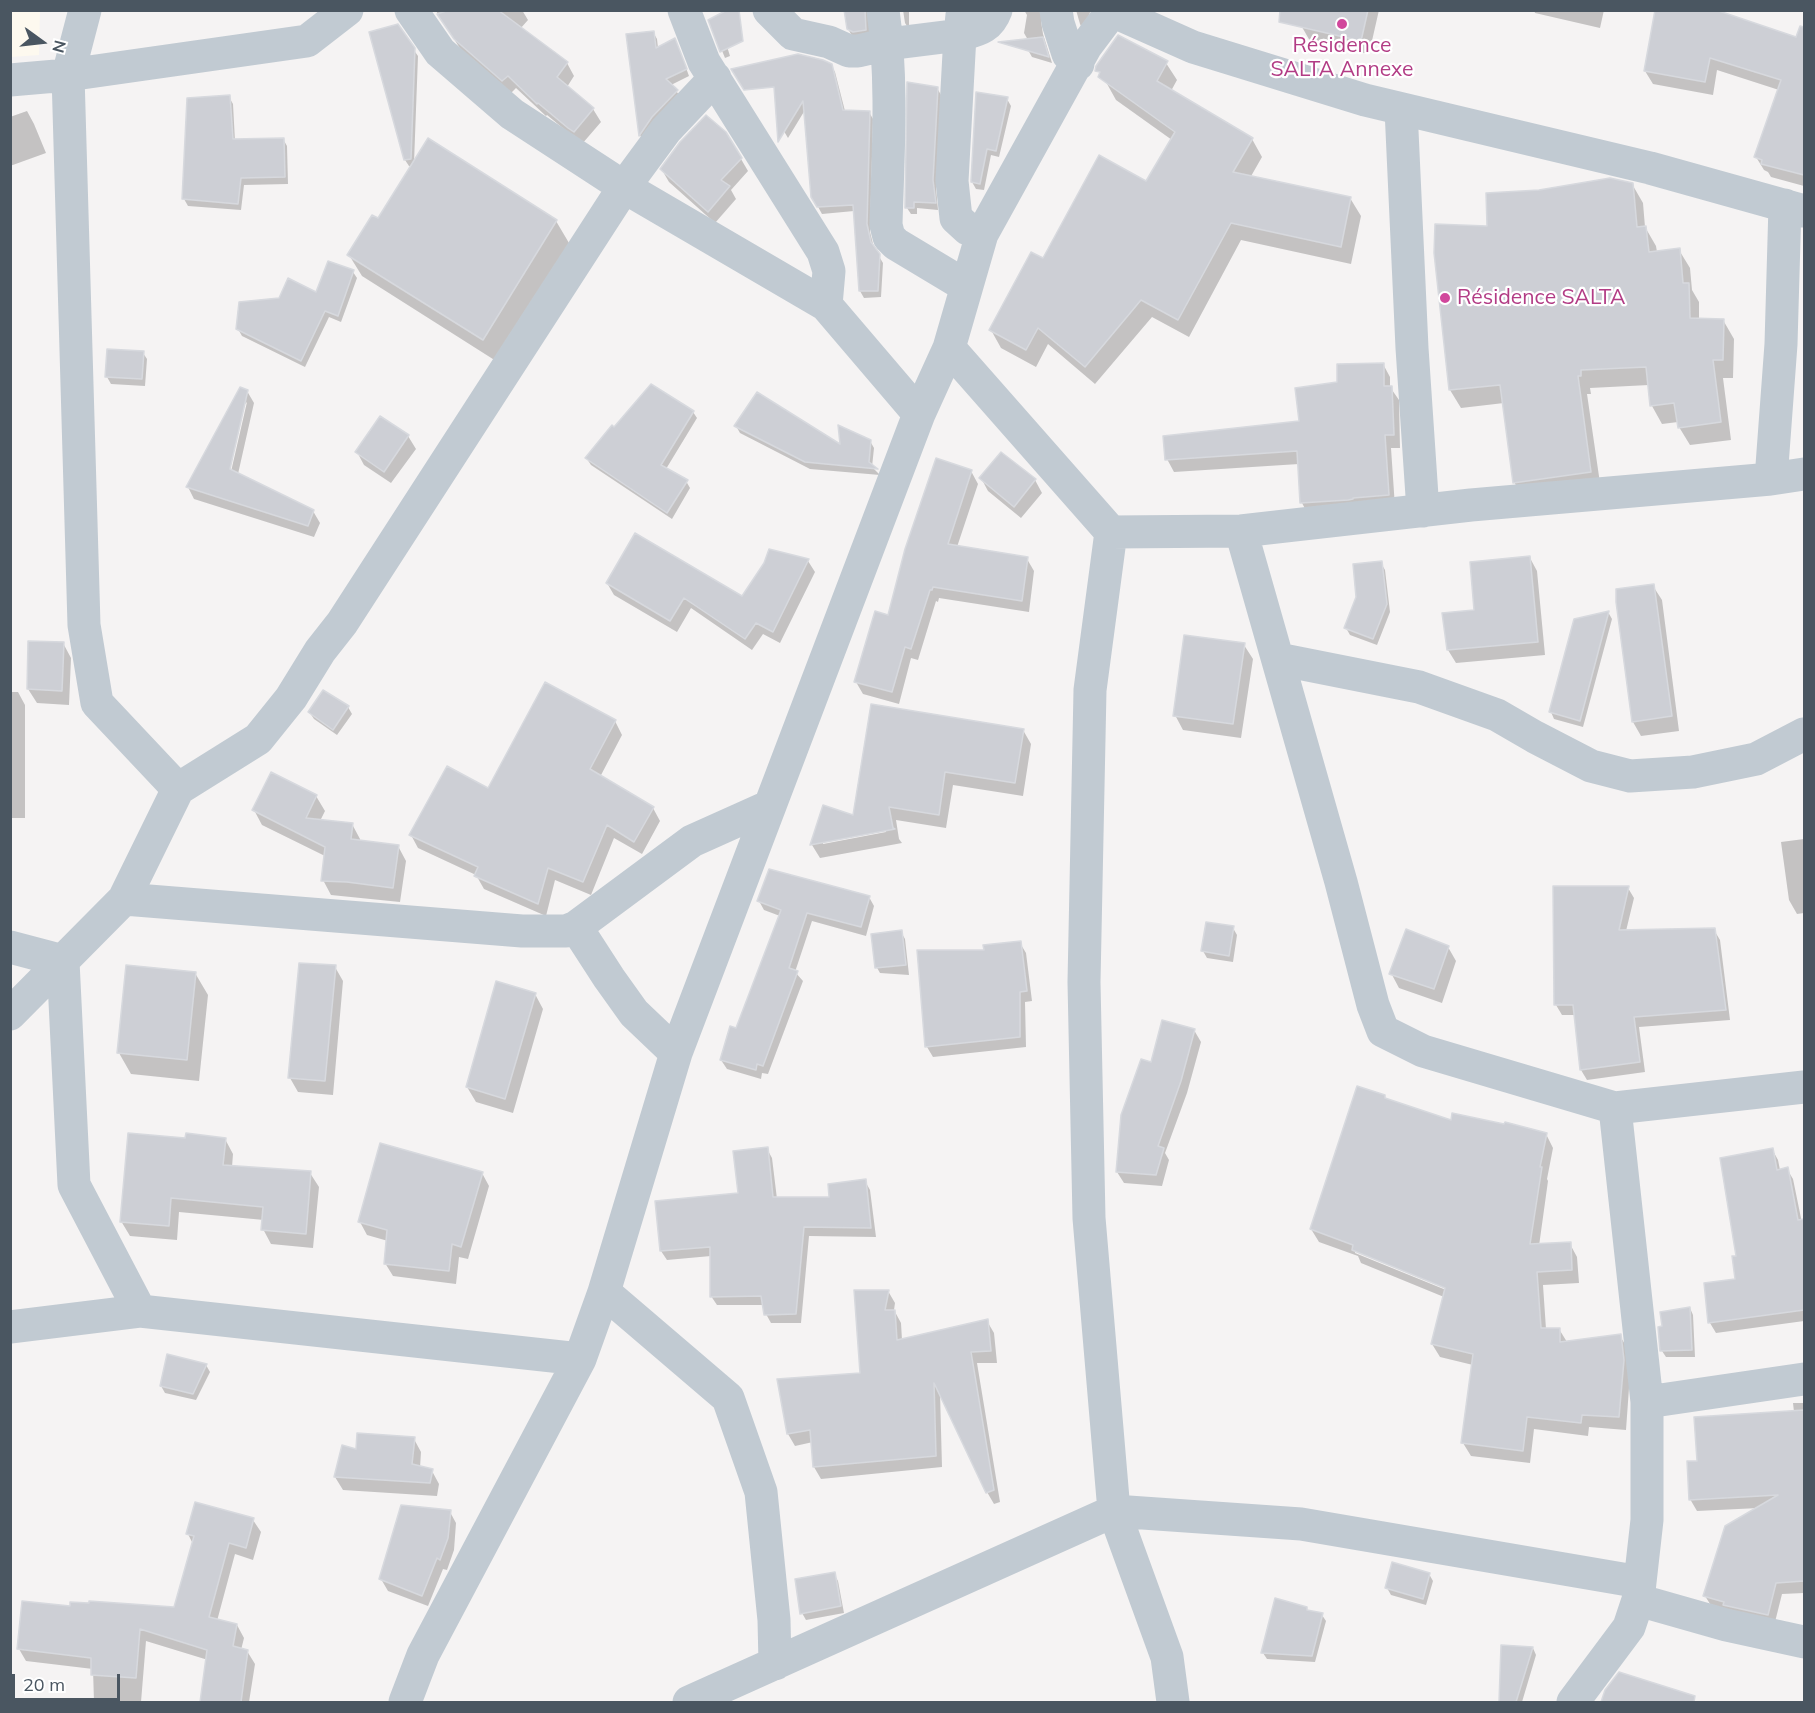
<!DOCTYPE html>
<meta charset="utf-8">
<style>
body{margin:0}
#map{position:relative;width:1815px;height:1713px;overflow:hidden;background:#f5f3f3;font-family:Mulish,sans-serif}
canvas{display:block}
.frame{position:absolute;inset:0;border:12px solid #4a5661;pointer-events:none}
.north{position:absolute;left:12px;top:12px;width:60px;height:60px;-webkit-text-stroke:4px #fff;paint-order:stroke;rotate:105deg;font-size:16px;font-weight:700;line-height:24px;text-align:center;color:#4a5661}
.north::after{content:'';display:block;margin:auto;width:21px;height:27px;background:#4a5661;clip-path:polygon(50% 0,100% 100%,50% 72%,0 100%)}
.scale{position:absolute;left:12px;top:1674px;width:108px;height:27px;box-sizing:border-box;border:3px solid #4a5661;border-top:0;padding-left:8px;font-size:18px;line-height:21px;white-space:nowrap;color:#4a5661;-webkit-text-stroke:4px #fff;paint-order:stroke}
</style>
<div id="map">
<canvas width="1815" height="1713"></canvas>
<div class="frame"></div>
<div class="north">N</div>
<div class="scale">20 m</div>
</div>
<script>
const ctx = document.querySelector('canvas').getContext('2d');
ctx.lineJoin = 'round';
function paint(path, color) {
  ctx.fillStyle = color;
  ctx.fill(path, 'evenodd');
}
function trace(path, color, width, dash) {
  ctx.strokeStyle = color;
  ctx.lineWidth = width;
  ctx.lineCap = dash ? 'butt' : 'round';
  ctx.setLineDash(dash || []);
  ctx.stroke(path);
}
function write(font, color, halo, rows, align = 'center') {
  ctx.font = font + ' Mulish,sans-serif';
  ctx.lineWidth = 4.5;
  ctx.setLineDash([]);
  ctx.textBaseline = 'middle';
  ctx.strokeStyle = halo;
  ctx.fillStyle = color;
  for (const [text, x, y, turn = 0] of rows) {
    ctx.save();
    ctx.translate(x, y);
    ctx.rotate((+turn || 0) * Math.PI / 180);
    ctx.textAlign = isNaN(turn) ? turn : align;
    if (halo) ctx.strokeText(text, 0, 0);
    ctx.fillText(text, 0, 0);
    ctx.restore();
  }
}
const commercial = new Path2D(`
 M11,10L40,11L39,55L11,57Z`);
const shadow = new Path2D(`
 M522,10L528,20L520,29L567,63L574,76L567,87L593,109L601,122L582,144L547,115L546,116L516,88L511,93L463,53L436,11Z
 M845,10H879L874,44H857L848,29Z
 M903,10H909V29L905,23Z
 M1024,10H1042L1041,21L1043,34L1052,63L1032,57L1028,50V40L1024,33L1027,15Z
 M1076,10H1091L1083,30L1080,24Z
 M1306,10H1379L1369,54L1310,41L1302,27Z
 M1534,10H1604L1600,28L1535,13Z
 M1656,10H1722L1724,15L1804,46V186L1771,177L1768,172L1764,170L1756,157L1779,90L1717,70L1713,95L1653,84L1645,71Z
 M710,21L720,24L730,56L725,58Z
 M653,32L657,39L658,48L678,46L689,76L671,85L681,97L643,141L640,135L628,36Z
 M413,49L418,56L414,163L428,141L556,221L569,243L496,361L362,276L349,255L378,220L412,166H409L405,160Z
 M772,61L831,65L835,72L845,111L869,112L873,119L870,232L874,248L883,263L881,297L864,298L860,291L854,211L822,214L812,196L805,110L788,138L785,133Z
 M1166,63L1177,80L1171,91L1252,139L1262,157L1250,178L1350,198L1361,216L1351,264L1241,240L1189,337L1152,317L1095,384L1048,344L1036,367L1001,348L991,330L1043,260L1147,183L1172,140L1116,100L1106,82Z
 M937,88L941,95L936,188L938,210L917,208V214H911L907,208Z
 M229,97L233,104L235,141L283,139L287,146L288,184L244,185L241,210L188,206L184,199Z
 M1007,99L1011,106L999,157L991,155L984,190L976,189L972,182Z
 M27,111L34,124L46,153L10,166V117Z
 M741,159L748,171L731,190L736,199L715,223L669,182L662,170Z
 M1632,184L1643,203L1645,227L1656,246L1657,252L1679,250L1690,268L1692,290L1699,302V320H1723L1734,339L1733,378H1723L1731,440L1690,445L1679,427L1678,422L1662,424L1652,406L1649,385L1590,388L1591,394H1587L1601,490L1525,500L1514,482L1504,403L1461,408L1450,390L1489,227Z
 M353,272L357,278L341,322L329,317L305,367L242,336L238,329L317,294Z
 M109,351L143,353L147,359L145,386L111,384L107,377Z
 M1383,364L1390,377V387L1399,400L1400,448H1391L1395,507L1309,516L1302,503L1299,464L1174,472L1167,459L1301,422L1339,384Z
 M247,391L254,403L238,474L313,511L320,523L314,537L194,499L188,487ZM247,402L230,476H227L243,406Z
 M693,412L697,418L666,469L686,481L690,488L672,519L591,465L587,459L614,429Z
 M736,426L842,447L870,441L874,448L872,467L880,475L810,469L740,433Z
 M408,436L416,449L391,483L364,465L357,452Z
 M971,471L978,484L957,547L1027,559L1034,571L1029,612L939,598L938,602L936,601L918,660L911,658L899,704L863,694L856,682L889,617Z
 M981,478L1035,480L1042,493L1021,518L988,491Z
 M1530,558L1537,571L1545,655L1456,663L1448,650L1444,614L1475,612Z
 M808,561L815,572L780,643L763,634L752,650L691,608L677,632L614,595L607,583L743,598Z
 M1381,563L1385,570L1390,612L1377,645L1350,635L1346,628L1358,598Z
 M1653,586L1662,600L1679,731L1641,736L1633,722Z
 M1608,612L1612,619L1583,727L1554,719L1551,712Z
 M63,643L71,658L69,705L37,703L28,689Z
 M1244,645L1253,659L1241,738L1183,730L1175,715Z
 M10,692H18L25,705V818H10Z
 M348,707L352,714L337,735L314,719L310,713Z
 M615,721L622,735L600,777L653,808L660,821L642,854L614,838L591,895L555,880L546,916L484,889L476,875L418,848L411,835Z
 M1023,730L1031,744L1023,796L953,785L946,828L896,820L899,839L902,843L820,858L812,845L854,817ZM885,829L886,832L823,844V841Z
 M272,774L316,796L325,811L320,821L352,824L360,839V842L398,846L406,861L400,902L331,895L323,880L325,856L262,825L254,810Z
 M1804,839V913L1797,914L1789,900L1781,842Z
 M1628,888L1634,898L1626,931L1714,930L1720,940L1730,1020L1639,1027L1645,1072L1587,1080L1581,1070L1575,1015H1562L1556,1005Z
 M869,897L874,906L866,936L812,921L795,972L803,981L768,1074L762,1073L761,1079L727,1069L721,1060L737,1030L780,916L764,910L759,901Z
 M1233,928L1237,935L1233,962L1207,958L1203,951Z
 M901,932L905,939L909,975L880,973L876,966Z
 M1020,943L1026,953L1032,1001L1025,1002L1026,1047L933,1057L927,1047L918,952H985Z
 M1448,947L1456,961L1442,1003L1399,988L1391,973Z
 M335,967L343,981L333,1095L298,1092L290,1078Z
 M195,973L208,995L199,1081L131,1074L119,1053Z
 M535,994L543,1009L513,1113L476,1102L467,1087Z
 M1194,1030L1201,1042L1187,1093L1165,1153L1169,1160L1162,1186L1124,1183L1117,1172L1152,1064Z
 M1384,1097L1386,1100L1452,1122L1546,1134L1553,1148L1547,1179L1548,1181L1539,1246L1570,1244L1577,1257L1579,1283L1543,1285L1546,1329H1559L1567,1342L1620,1336L1628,1349L1630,1374L1626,1430L1589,1427L1588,1436L1534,1429L1530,1463L1471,1456L1463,1443L1473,1365L1440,1357L1432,1344L1444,1297L1361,1263L1358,1256L1319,1242L1311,1229ZM1355,1250L1452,1289L1451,1292L1355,1253Z
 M225,1139L233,1154L232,1167L310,1173L319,1187L313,1248L271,1244L263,1229L264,1220L179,1212L177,1240L130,1236L121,1221L187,1140Z
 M767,1149L772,1158L777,1199L831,1198L865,1181L870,1190L876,1237L809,1236L801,1323H771L766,1314L764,1305H717L711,1296V1256L667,1260L661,1251L657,1203L740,1195Z
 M1772,1149L1778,1160L1780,1170L1787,1169L1793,1179L1802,1223L1804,1227V1321L1716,1333L1710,1323L1736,1281L1737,1257Z
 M482,1173L489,1186L468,1259L459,1257L456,1284L393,1276L385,1263L388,1241L367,1235L360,1222Z
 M888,1291L895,1303L894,1310L901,1323L902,1340L987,1321L994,1333L997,1363H977L1000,1502L994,1504L987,1492L940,1392L942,1467L821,1479L814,1467L813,1442L795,1446L788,1434L861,1374Z
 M1690,1308L1693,1315L1695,1357H1666L1662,1351Z
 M206,1365L210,1372L196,1400L165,1393L161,1386Z
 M1793,1403H1804V1593L1782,1594L1774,1626L1712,1607L1705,1596L1759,1508L1697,1511L1690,1499L1699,1462L1794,1412Z
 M414,1439L421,1452L420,1468L432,1471L439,1484L437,1496L343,1490L335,1477L358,1451Z
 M450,1512L456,1523L454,1550L447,1570L443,1569L428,1606L388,1591L381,1579Z
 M253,1520L261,1532L253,1560L235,1554L217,1621L237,1625L244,1638L241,1650L247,1651L255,1664L249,1702H202L208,1660L146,1641L141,1702H94L93,1669L26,1661L19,1649L71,1608L176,1609L193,1544L188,1534Z
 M834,1574L838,1581L844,1613L806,1620L802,1613Z
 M1429,1574L1433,1581L1426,1605L1391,1595L1387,1588Z
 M1306,1608L1308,1612L1322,1615L1326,1621L1315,1662L1267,1659L1263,1653Z
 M1502,1646L1533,1648L1536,1655L1522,1702H1500Z
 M1607,1691L1681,1699L1680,1702H1603Z`);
const building = new Path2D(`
 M449,10H498L568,62L557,77L594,108L574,132L568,128L538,103L537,104L508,76L502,81L454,39L437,14Z
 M727,10H739L743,41L720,52L708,20Z
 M844,10H865L866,30L853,32L847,29Z
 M1280,10H1368L1361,41L1279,22Z
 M1655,10H1716L1796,37L1800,26L1804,27V175L1761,164L1762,160L1754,157L1781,80L1710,58L1705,82L1644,71Z
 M398,24L415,48L411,159L404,160L369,32Z
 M654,31L656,48L675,38L687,69L666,79L678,90L652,117L639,136L626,34Z
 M1118,35L1168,61L1157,81L1253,138L1233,172L1351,197L1341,247L1231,223L1178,320L1141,300L1085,367L1038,328L1026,350L989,330L1031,252L1043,258L1099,155L1146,181L1175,132L1098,77L1100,72L1095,71L1096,66Z
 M1043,37L1049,57L998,42Z
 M798,54L823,60L832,64L843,110L870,111L867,224L871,242L880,254L878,291H859L853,205L817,207L811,197L803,101L778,142L774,87L744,90L731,69Z
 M907,82L938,87L933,180L936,203L914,202V208H905Z
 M976,92L1008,97L996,151L987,149L980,184L971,182V180Z
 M230,95L233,139L284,138L285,177L241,178L238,204L182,199L187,98Z
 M706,115L726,132L742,158L721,180L730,186L708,212L660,169L680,142Z
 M428,138L557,220L483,340L347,255L372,215L378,218Z
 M1610,178L1633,183L1637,227L1646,226L1649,252L1680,248L1683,283H1689L1690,318L1724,319L1723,360H1713L1721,422L1678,428L1674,403L1650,406L1646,367L1581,370V376H1578L1591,472L1513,483L1500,385L1449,390L1434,253L1435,224L1487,226L1486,193L1539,190Z
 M328,261L354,270L338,316L325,311L301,361L236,329L239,302L279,298L288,278L316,292Z
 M107,349L144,351L142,379L105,377Z
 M1384,363V386H1392L1394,435H1385L1389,495L1353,498V499L1348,500L1300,503L1297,451L1165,460L1163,436L1299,421L1295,388L1337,382V364Z
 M651,384L694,411L661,465L688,480L667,513L585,458L612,425L614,427Z
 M240,387L248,390L230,469L314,510L308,526L186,487Z
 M757,392L840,444L838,425L871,440L869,462L878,469L805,462L734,426Z
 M380,416L409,435L384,472L355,452Z
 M1001,452L1036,479L1014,507L979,478Z
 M936,458L972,470L948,544L1028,557L1022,601L933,587L932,590H930L911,649L905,647L892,692L854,682L875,611L888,615L905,549Z
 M635,533L742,596L764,563L769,549L809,559L773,632L756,623L745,639L684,598L670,621L606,583Z
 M1530,556L1538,642L1447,650L1442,613L1474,610L1470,562Z
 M1382,561L1387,604L1373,639L1344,628L1356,597L1353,564Z
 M1654,584L1672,716L1632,722L1616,602V589Z
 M1609,611L1580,721L1549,712L1574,619Z
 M1184,635L1245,643L1233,724L1173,716Z
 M28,641L64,642L62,691L27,689Z
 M545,682L616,720L590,769L654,807L634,842L607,825L583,882L548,868L538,904L474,876L478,867L409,835L447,766L488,788Z
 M323,690L349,706L333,730L308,712Z
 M871,704L1024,729L1015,783L945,772L939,815L889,807L893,828L895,829L810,845L823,805L853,815Z
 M271,772L317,795L306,818L353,823L351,839L399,845L393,888L347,882L321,881L325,847L252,810Z
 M769,869L870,896L861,927L807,913L789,968L798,971L763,1066L757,1064L756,1070L720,1060L730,1026L736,1028L781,910L757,901Z
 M1553,886H1629L1619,930L1715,928L1726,1010L1634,1017L1640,1062L1580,1070L1573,1005H1554Z
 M1206,922L1234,926L1229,956L1201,951Z
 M1406,929L1449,946L1434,989L1389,974Z
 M902,930L906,965L875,968L871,934Z
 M1021,941L1027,991L1020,992V1037L925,1047L917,950H984L983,945Z
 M299,963L336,965L325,1081L288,1078Z
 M126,965L196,972L187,1060L117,1053Z
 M496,981L536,993L505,1099L466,1087Z
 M1162,1020L1195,1029L1181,1081L1158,1146L1164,1148L1156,1175L1116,1172L1121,1115L1141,1059L1151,1062Z
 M1357,1086L1385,1095V1098L1451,1120L1452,1113L1504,1124L1505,1122L1547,1133L1540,1167H1542L1530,1244L1571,1242L1572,1270L1537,1272L1541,1328H1560V1342L1621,1334L1624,1360L1619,1417L1582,1415L1581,1423L1527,1417L1523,1451L1461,1443L1473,1354L1431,1344L1445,1288L1352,1250L1353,1245L1310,1229Z
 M128,1133L185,1138L186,1133L226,1138L223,1165L311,1171L306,1234L261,1230L263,1207L171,1198L169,1226L120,1222Z
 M380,1143L483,1172L461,1247L452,1244L449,1271L384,1264L387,1230L358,1222Z
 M768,1147L773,1197H829L828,1184L866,1179L871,1228L804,1227L796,1314L764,1315L761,1296L710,1297V1247L660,1251L655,1201L738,1193L733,1151Z
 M1773,1148L1777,1170L1788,1167L1798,1220L1804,1219V1310L1708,1323L1704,1283L1735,1279L1732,1256H1736L1720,1158Z
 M854,1290H889L885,1310H895L897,1340L988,1319L991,1351L971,1352L994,1490L986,1493L934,1383L936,1456L813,1467L810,1430L787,1434L777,1379L860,1373Z
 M1690,1307L1692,1350L1660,1351L1658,1327L1662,1326L1660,1312Z
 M167,1354L207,1364L193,1394L160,1386Z
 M1804,1410V1581L1776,1583L1768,1615L1723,1605L1724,1602L1703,1596L1725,1526L1778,1495L1689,1500L1687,1461H1697L1694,1417Z
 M357,1433L415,1437L412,1464L433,1469L430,1483L334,1477L342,1445L356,1449Z
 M195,1502L254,1518L246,1548L229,1543L209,1617L237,1624L233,1646L248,1650L241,1702H200L207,1650L140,1629L136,1678L91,1675V1658L17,1649L22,1601L70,1606V1602L89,1603V1601L174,1607L194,1536L186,1534Z
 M401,1505L451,1510L448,1538L440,1560L437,1558L422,1596L379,1579Z
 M1392,1562L1430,1573L1423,1599L1385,1588Z
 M835,1572L841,1606L800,1614L795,1579Z
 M1275,1598L1307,1607V1610L1323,1613L1312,1656L1261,1653Z
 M1501,1645L1533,1647L1516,1702H1499Z
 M1619,1672L1695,1696L1694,1702H1601L1605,1690Z`);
const minor = new Path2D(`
 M85,10L68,75L84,625L97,703L178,789
 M411,10L440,52L512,114L624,187L826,305L919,414
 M684,10L704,62L823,252L829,271L826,305
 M769,10L793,34L829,42L849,51H858L888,44L960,35L962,15
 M883,10C893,82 888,154 886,225L889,237L896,244L966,286
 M1056,10L1058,23L1068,54L1078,64
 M1112,11L1193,47L1365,100L1650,168L1804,211
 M10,80L68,75L307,41L347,10
 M1401,109L1412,348L1423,511
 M982,234L968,229L956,218L952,181L960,35C977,30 989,29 996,10
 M949,348L1111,532L1090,690L1084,982L1089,1218L1114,1511L1167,1657L1173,1702
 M1771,479L1781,344L1785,205
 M1241,531L1341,882L1373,1005L1383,1031L1423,1051L1615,1108L1804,1087
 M1111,532L1241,531L1471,505L1771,479L1804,474
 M1278,659L1419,687L1497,715L1535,737L1591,766L1630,776L1693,772L1756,759L1804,734
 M124,899L522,931H566L576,927L692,841L770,806
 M576,927L609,978L634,1013L676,1053
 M10,947L63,961L74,1185L140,1311
 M10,1014L124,899L178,789L258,739L291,698L320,651L342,623L624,187L666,130L715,78
 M604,1292L728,1398L761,1492L774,1620L775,1664
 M10,1327L140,1311L580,1359
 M1647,1402L1804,1379
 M1638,1600L1726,1625L1804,1642
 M405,1702L423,1655L580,1359L604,1292L676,1053L919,414L949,348L982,234L1086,46L1113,10
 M689,1702L1114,1511L1301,1524L1640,1582
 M1573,1702L1629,1627L1638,1600L1647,1520V1402L1615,1108`);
const markers = [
 [1342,24,6,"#d1479c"],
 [1445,298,6,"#d1479c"]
];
const hotelNames = [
 ["Résidence",1342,46],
 ["SALTA Annexe",1342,70],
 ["Résidence SALTA",1457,298,"left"]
];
paint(commercial, '#fdf9ef');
paint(shadow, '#0003');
paint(building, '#cdcfd5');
trace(building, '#d7d9de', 1.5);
trace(minor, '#c1cad2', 33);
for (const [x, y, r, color] of markers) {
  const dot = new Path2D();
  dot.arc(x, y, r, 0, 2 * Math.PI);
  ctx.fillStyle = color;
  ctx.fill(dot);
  trace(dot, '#fff', 2);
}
write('21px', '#b23c85', '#fff', hotelNames);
</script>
